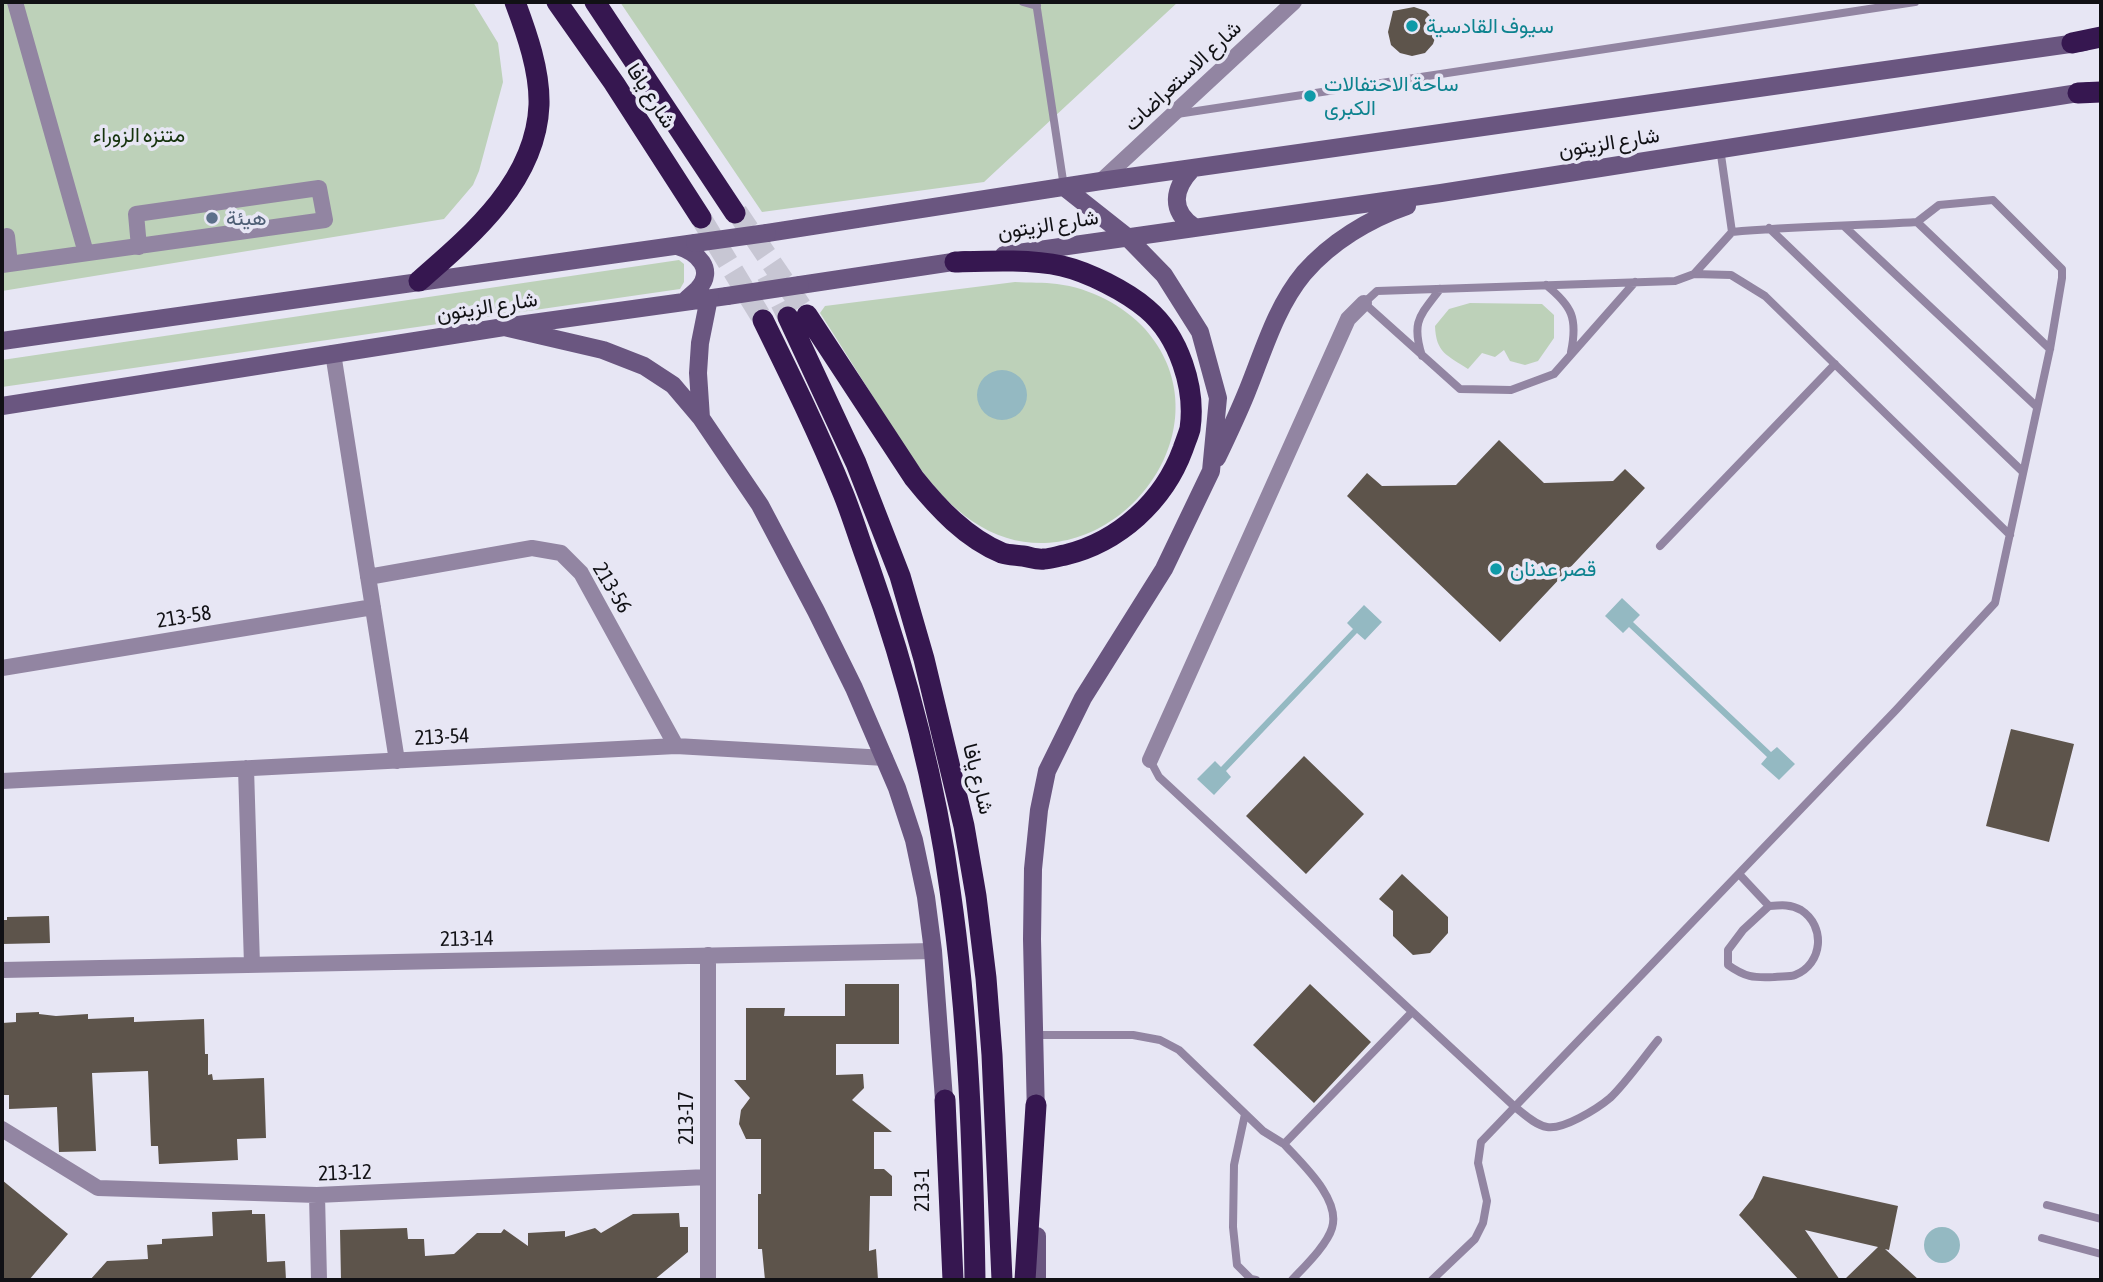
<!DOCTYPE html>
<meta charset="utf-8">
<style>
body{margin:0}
#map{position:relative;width:2103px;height:1282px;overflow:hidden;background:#e7e6f4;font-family:"Asap Condensed",sans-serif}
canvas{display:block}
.frame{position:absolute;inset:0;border:4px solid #111115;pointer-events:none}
</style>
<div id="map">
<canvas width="2103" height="1282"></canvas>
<div class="frame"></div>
</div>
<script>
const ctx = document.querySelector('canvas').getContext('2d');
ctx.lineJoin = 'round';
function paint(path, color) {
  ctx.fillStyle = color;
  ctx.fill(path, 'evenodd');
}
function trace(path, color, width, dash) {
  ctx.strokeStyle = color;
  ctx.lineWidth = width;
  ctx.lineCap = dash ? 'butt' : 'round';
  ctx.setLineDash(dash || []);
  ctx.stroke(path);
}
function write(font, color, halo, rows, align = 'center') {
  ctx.font = font + ' "Asap Condensed",Vazirmatn,sans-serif';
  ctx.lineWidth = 7;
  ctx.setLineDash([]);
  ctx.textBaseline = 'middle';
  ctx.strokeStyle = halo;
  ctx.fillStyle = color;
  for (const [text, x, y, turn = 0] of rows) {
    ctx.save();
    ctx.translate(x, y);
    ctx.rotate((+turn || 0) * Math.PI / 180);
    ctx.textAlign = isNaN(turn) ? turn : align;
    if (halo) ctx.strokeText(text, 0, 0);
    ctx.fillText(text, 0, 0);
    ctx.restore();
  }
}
const green = new Path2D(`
 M2,2H473L498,43L503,82L479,171L473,185L444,219L2,291Z
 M620,2H1178L984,182L762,212Z
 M679,260L684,264V282L680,289L2,387V360Z
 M1015,282C1029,283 1044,282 1057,284C1090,288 1123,305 1145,329C1241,438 1092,603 972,521C933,494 907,450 882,411C861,378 841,345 820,313L825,306Z
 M1470,303L1542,304L1554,315V338L1538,361L1525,365L1510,361L1504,350L1495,357L1482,353L1468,369C1447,355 1436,353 1435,326L1449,309Z`);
const water = new Path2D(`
 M977 395a25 25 0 1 1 50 0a25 25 0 1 1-50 0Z
 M1622,598L1640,615L1633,622L1771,752L1777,747L1795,764L1779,780L1761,764L1767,757L1629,627L1623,633L1605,616Z
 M1364,605L1382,622L1365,640L1357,633L1226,771L1231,777L1214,795L1197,779L1215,761L1221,767L1353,629L1347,623Z
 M1924 1245a18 18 0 1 1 36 0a18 18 0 1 1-36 0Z`);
const building = new Path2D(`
 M1414,7L1426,11L1434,20L1437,32L1433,44L1425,53L1412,56L1400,53L1391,45L1388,32L1393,11Z
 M1499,440L1544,483L1613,481L1625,469L1645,488L1500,642L1347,496L1367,473L1382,486L1456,485Z
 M2011,729L2074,744L2049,842L1986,826Z
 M1304,756L1364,814L1306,874L1246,816Z
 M1402,874L1448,917V933L1430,953L1413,955L1393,936V911L1379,899Z
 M49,916L50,943L2,944V920H7V917Z
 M845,984H899V1044H836V1075L863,1074L864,1088L852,1100L892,1132H874V1169H884L892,1176V1196H870L869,1251L876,1249L878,1280H765L762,1249H758V1194H761V1139H746L739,1124L741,1110L750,1098L734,1080H746V1008H785L784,1016H845Z
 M1310,984L1371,1042L1314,1103L1253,1045Z
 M39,1012V1014L56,1016L88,1014V1019L134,1017V1022L204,1019L205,1054H208V1075L212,1074L213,1080L264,1078L266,1138L237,1139L238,1160L159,1164L158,1146H151L148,1071L92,1073L96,1151L59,1152L57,1107L9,1109V1095H2V1023L16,1022V1013Z
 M1763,1176L1898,1206L1889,1250L1885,1249L1919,1280H1844L1878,1247L1805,1230L1840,1280H1799L1739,1215L1753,1198Z
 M2,1180L68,1234L29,1280H2Z
 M252,1210V1214H265L267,1262L285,1261L286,1280H90L107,1261L148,1259L147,1245L162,1244V1239L213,1236L212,1212Z
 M679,1213L680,1227H688V1252L654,1280H341L340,1230L407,1228L408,1239H424L425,1256L454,1254L477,1233H501L504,1229L528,1246V1233L565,1231V1237L595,1228L601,1233L633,1214Z`);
const highwayTunnel = new Path2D(`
 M737,212L807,315
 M701,218L763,320
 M767,275L788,317`);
const lane = new Path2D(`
 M1023,2L1037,6
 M1036,2L1064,187
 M1177,114L1915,2
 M1720,148L1732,232
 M1845,227L2037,407
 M1769,228L2023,472
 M1694,274L1731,275L1765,296L2010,535
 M1635,282L1554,374L1511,390L1460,389L1364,303L1377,291L1675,281L1694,274L1732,232C1794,226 1855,226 1917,222L2050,349
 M1546,285C1572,306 1578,318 1571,352
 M1422,356C1411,321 1420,316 1440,289
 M1660,546L1835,364
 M1150,760L1159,777L1515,1107C1524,1114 1535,1125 1547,1127C1563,1130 1597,1109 1610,1098C1625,1084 1644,1057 1658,1040
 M1739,874L1769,906C1781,905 1791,904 1801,910C1826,926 1823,964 1795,975C1790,977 1780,976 1774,977C1753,978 1745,977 1728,965V950L1743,930L1769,906
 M1035,1035H1133L1160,1040L1179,1050L1263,1131L1284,1144L1412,1012
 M1245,1114L1234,1165L1233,1227L1237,1265L1251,1279L1256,1280
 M1284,1144C1302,1164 1341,1199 1332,1228C1327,1245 1304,1267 1292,1280
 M2047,1205L2101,1219
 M2042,1238L2101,1254
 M1432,1280L1475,1239L1483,1223L1487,1201L1478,1163L1481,1142L1896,710L1995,603L2050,349L2062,278V269L1993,200L1939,205L1917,222`);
const street = new Path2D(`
 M15,2L86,253
 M1101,181L1294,2
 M7,236L10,264
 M2,265L325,220L319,188L136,214L139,247
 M333,353L397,761
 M368,577L532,548L561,553L581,573L676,746
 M2,668L373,607
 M1150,760L1348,319L1364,303
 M246,768L252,965
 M2,781L676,746L885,758
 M2,970L933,951
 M2,1129L98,1188L317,1195L707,1177
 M317,1195L319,1280
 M708,1280V955`);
const secondary = new Path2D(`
 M1192,169C1174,188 1169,210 1194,227
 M767,233L1101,181L2084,42
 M677,246C697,252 716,269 698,289C694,293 689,297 685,301
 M1004,255L1441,193L2091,91
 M800,285L966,260
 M504,327L603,350L644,366L673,385L701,418L760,505L816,611L854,688L897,788L914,840L926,897L933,951L945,1113
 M2,341L695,243
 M2,406L504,327L727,296
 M701,418L698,373L700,343L709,298
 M1217,458C1227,437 1237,416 1246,394C1263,353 1275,308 1304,273C1331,242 1369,219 1407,206
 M1036,1117L1032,939L1033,869L1039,810L1047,771L1083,698L1164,569L1211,471L1218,398L1200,332L1164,275L1126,236L1064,187
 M1037,1236V1280`);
const highway = new Path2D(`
 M557,2L614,83L701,218
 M595,2L735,213
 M2072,43L2101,37
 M2078,93L2101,92
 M419,281C472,235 536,181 539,105C540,71 527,34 515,2
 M807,315L914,478C938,508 966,538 1002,553C1008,555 1016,555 1023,556C1030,557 1037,560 1044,559C1051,559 1058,556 1065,555C1119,542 1164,501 1183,449C1185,443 1188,436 1190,429C1196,388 1179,336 1147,309C1126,291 1088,272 1062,266C1030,259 988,261 955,262
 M788,317L856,463L900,576L924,659L964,826L976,896L986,978L992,1055L1002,1280
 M763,320C791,377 819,434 843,493C852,515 859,539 868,563C905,668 935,779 950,890C969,1020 973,1150 975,1280
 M945,1100L953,1280
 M1025,1280L1036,1105`);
const secondaryBridge = new Path2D(`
 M695,243L767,233
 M727,296L800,285`);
const markers = [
 [1412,26,7,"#0f9aa8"],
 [1310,96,7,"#0f9aa8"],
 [212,218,7,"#5c6f8a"],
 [1496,569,7,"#0f9aa8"]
];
const cultureNames = [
 ["سيوف القادسية",1426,26],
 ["ساحة الاحتفالات",1324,84],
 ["الكبرى",1324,108],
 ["قصر عدنان",1510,569]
];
const streetNames = [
 ["شارع الاستعراضات",1183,76,-43],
 ["شارع يافا",651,96,57],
 ["شارع الزيتون",1609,143,-9],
 ["شارع الزيتون",1048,225,-9],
 ["شارع الزيتون",487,307,-9],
 ["213-56",612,588,59],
 ["213-58",184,617,-9],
 ["213-54",442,737,-3],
 ["شارع يافا",978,779,76],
 ["213-14",467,939,-1],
 ["213-17",686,1118,-90],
 ["213-12",345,1173,-2],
 ["213-1",922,1190,-90]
];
const parkNames = [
 ["متنزه الزوراء",139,135]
];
const serviceNames = [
 ["هيئة",226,218]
];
paint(green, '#bdd1b9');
paint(water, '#94b9c2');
paint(building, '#5d544b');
trace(highwayTunnel, '#c7c6d3', 21, [21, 10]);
trace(lane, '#9285a2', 8);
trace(street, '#9285a2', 16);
trace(secondary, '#6a5680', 18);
trace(highway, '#361750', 21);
trace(secondaryBridge, '#6a5680', 18);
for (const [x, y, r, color] of markers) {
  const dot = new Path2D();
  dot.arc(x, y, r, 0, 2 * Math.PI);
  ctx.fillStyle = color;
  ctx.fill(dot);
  trace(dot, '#e7e6f4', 2.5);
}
write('21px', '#0d838f', '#e7e6f4', cultureNames, 'left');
write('21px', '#111115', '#e7e6f4', streetNames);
write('21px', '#15330d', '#e7e6f4', parkNames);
write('21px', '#4e5e75', '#e7e6f4', serviceNames, 'left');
</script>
